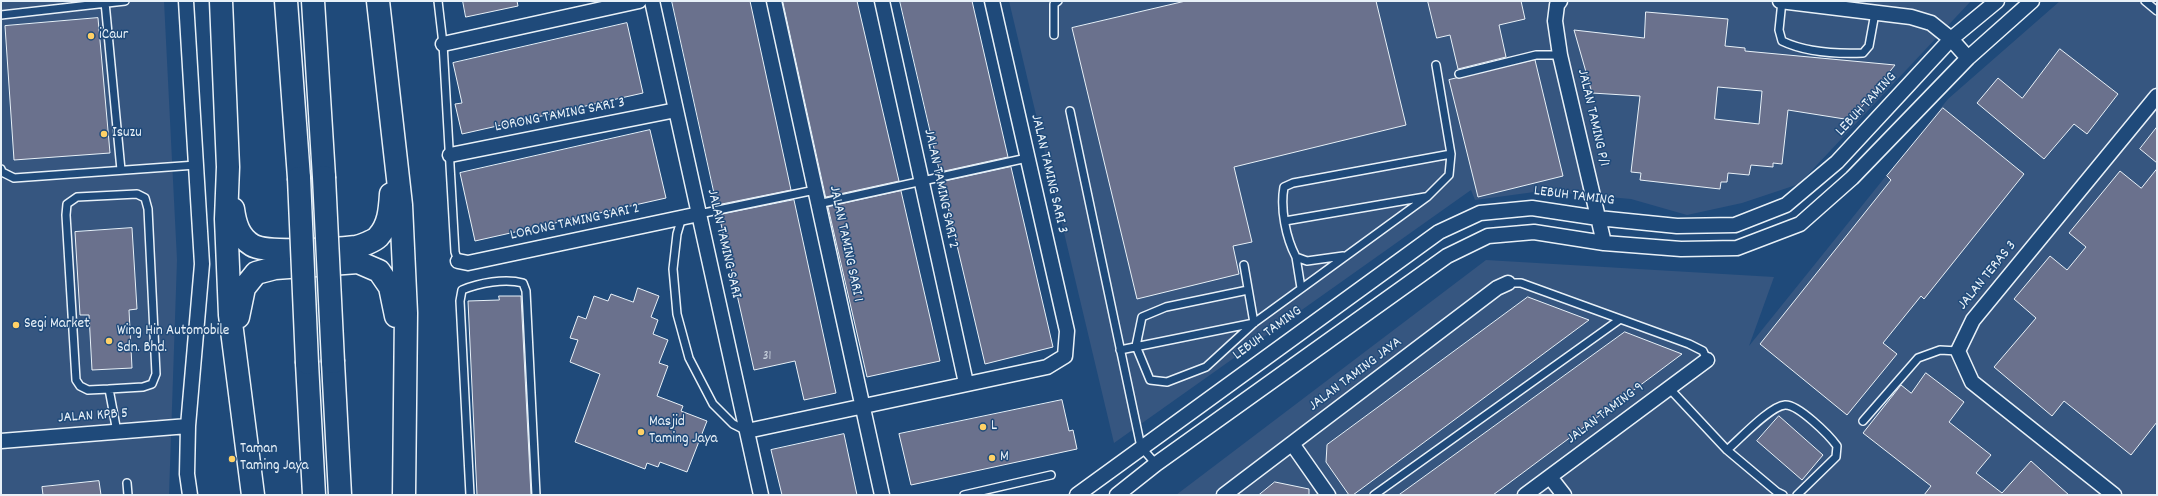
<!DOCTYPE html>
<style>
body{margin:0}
#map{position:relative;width:2158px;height:496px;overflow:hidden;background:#1f4a7a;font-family:Dekko,sans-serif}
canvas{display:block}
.frame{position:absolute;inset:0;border:2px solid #e8f1f8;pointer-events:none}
</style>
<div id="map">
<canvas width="2158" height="496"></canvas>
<div class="frame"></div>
</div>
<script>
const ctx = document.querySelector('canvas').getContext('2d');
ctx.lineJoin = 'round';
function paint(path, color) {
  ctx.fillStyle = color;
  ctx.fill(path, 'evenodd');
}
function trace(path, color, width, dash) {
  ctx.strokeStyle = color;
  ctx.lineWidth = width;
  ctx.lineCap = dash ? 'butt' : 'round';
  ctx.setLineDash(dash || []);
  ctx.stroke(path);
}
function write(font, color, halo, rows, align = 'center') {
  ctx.font = font + ' Dekko,sans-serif';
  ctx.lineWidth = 3;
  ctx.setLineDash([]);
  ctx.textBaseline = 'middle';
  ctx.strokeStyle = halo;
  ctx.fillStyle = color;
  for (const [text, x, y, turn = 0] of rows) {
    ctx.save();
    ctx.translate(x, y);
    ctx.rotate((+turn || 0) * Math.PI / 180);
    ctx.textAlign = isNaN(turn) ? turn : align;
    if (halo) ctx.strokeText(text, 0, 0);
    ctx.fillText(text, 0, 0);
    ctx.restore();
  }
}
const built = new Path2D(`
 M1,1H164L177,260L169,495H1Z
 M1009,1H1971L1799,184L1742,203L1687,215L1631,199L1542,191L1475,200L1471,190L1114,443Z
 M2060,1H2157V495H1176L1486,260L1774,277L1749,346L1948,99Z`);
const building = new Path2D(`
 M463,1H517L518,6L466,17Z
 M672,1H750L791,190L717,205Z
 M783,1H857L899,181L826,197Z
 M900,1H972L1008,157L940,172Z
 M1186,1H1376L1406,125L1234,167L1252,242L1233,246L1239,274L1137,299L1072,28Z
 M1428,1H1521L1525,19L1499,25L1506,57L1458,69L1450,35L1437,38Z
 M1646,12L1728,19L1725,46L1745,48V51L1895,65L1851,120L1788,110L1782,164L1773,163V167L1751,165L1749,175L1728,173L1727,182H1721L1720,189L1640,180L1641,173L1631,172L1640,96L1592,93L1574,30L1644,38ZM1718,87L1762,91L1759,124L1715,119Z
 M98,18L110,153L14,160L5,26Z
 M627,23L643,93L462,134L455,104L462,103L453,63Z
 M2060,49L2118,94L2087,134L2074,124L2044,159L1977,103L1998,78L2022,98Z
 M1535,60L1563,176L1478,197L1449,80Z
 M1943,108L2024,174L1924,299L1921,296L1883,343L1897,354L1847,415L1760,344L1891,180L1887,176Z
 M2157,127V163L2140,149Z
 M650,130L666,198L475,241L460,173Z
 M1011,167L1053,347L985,364L942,182Z
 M2157,169V422L2131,455L2064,401L2052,416L1994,367L2036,318L2014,299L2050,256L2067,270L2086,247L2069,233L2120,171L2141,188Z
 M901,191L940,361L867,377L828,207Z
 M794,200L836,393L804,400L795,361L754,370L719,215Z
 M132,228L137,309L129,310L132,368L92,370L89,315H80L75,232Z
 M638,288L659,296L651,317L658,320L653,334L668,340L659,363L668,366L657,396L683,406L681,411L707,421L687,472L660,462L658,467L647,463L645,469L575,442L600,374L570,362L578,340L570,338L578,316L586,319L594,296L608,301L611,294L633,302Z
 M499,296H521L531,495H477L468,301L499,300Z
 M1528,297L1589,320L1353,495H1349L1326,462L1327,445Z
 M1625,332L1682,354L1493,495H1399Z
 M1926,373L1964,402L1949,422L1991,455L1976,473L2002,493L2031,461L2069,495H1924L1931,486L1863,433L1901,385L1911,393Z
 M1062,400L1069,431L1073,430L1077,449L911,485L899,434Z
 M1779,416L1823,455L1802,480L1757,441Z
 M844,434L857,495H782L771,450Z
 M99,481L101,495H43L42,487Z
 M1275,482L1309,489V495H1259Z`);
const lane = new Path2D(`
 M438,1L443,44L455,252L458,261
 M1782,1L1779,30L1782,41C1805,52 1838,54 1863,53L1869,46L1875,13
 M2145,1L2157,11
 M105,2L121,170
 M1,15L125,1
 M1054,35V4L1058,1
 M1459,74L1536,55H1560
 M1070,111L1141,447L1156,464
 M1,169L2,172L14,178L196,165
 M818,204L1027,158
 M699,214L815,190
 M682,217L677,234L673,269L677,314L689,358L713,404L733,424L747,431
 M1285,221L1425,197
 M1343,256L1307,261L1296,257C1286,238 1280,209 1284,187L1293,183L1451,154
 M1296,257L1301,288
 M1244,265L1254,323
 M1508,283H1521L1689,344L1703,351L1707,360
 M1248,290L1166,307L1142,317L1136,346L1150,380L1167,382L1206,367L1254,323L1427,197L1449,175L1451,154L1436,65
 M1120,350L1254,323
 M1669,388L1727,450L1777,492L1783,495
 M109,389L88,390L80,386L76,380L66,215L67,204L77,197L137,194L145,198L148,209L156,374L152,384L143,387L109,389L117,432
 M1863,421L1918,358L1940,350L1958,351
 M1727,450C1739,440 1770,406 1785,405C1798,404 1829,435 1837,446L1836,457L1797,495
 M127,483L128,495
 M470,495L460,301L462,290C479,283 505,278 523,283L526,291L536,495
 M964,495L1051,475
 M1374,495L1619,320`);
const street = new Path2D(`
 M186,1L202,264L188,426L187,474L190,495
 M652,1L761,495
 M774,1L882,495
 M882,1L966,383
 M1560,1L1557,5L1555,21L1560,55L1604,243
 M1780,1L1911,17L1931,23L1951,39L1968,58
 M443,44L639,1
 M450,155L676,110
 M458,261L468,263L699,214
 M747,431L1047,367L1065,356L1067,331L992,1
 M1,441L188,426
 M1293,445L1328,495
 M1550,477L1564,495
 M1077,495L1439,232L1480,213L1532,208L1598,218L1677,226L1735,225L1786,205L1837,162L1951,39L1997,1
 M1117,495L1156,464L1447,256L1488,236L1534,232L1604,243L1681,249L1737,248L1800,224L1852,178L1968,58L2032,1
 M1224,495L1497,288L1508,283
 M1525,495L1707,360
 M2114,495L1972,382L1958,351L1973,320L2157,96`);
const highway = new Path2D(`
 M221,1L228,167L226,219L230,315L253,495
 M286,1L299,178
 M313,1L324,177
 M378,1L401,205L406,313L404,495
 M233,209C235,224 239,237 252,245C266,254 338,249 356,247C361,246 374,241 378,237C389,225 390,210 391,194
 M238,317L244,288L256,273L275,268L358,262L379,271L390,287L396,316
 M333,362L340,495
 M307,363L314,495`);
const highwayBridge = new Path2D(`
 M324,177L333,362
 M299,178L307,363`);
const markers = [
 [91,36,4,"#ffd166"],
 [104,134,4,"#ffd166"],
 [16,325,4,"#ffd166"],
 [109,341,4,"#ffd166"],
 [983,427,4,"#ffd166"],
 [641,432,4,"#ffd166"],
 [992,458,4,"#ffd166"],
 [232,459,4,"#ffd166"]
];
const numberNames = [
 ["31",767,357]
];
const poiNames = [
 ["iCaur",99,36],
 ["Isuzu",112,134],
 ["Segi Market",24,325],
 ["Wing Hin Automobile",117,332],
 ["Sdn. Bhd.",117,349],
 ["Masjid",649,423],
 ["Taming Jaya",649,440],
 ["L",991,427],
 ["Taman",240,450],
 ["Taming Jaya",240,467],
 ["M",1000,458]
];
const streetNames = [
 ["LEBUH TAMING",1867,105,-47],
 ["LORONG TAMING SARI 3",560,116,-11],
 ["JALAN TAMING P/1",1592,118,77],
 ["JALAN TAMING SARI 3",1048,174,77],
 ["JALAN TAMING SARI 2",940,189,78],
 ["LEBUH TAMING",1574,197,7],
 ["LORONG TAMING SARI 2",575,223,-12],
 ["JALAN TAMING SARI",723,244,77],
 ["JALAN TAMING SARI 1",845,244,78],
 ["JALAN TERAS 3",1988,276,-51],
 ["LEBUH TAMING",1268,334,-36],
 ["JALAN TAMING JAYA",1356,375,-37],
 ["JALAN TAMING 9",1606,414,-37],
 ["JALAN KPB 5",93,417,-4]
];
paint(built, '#365680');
paint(building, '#6a718d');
trace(building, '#e8f1f8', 1);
trace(lane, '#e8f1f8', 10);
trace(street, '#e8f1f8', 17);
trace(highway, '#e8f1f8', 25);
trace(lane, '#1f4a7a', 7);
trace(street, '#1f4a7a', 14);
trace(highway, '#1f4a7a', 22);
trace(highwayBridge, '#e8f1f8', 25, []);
trace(highwayBridge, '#1f4a7a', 22);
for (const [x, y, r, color] of markers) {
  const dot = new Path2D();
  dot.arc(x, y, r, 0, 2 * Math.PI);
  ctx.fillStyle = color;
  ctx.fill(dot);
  trace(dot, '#1f4a7a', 1.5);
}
write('13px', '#c8d1dd', null, numberNames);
write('15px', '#e8f1f8', '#1f4a7a', poiNames, 'left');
write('15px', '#e8f1f8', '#1f4a7a', streetNames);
</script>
